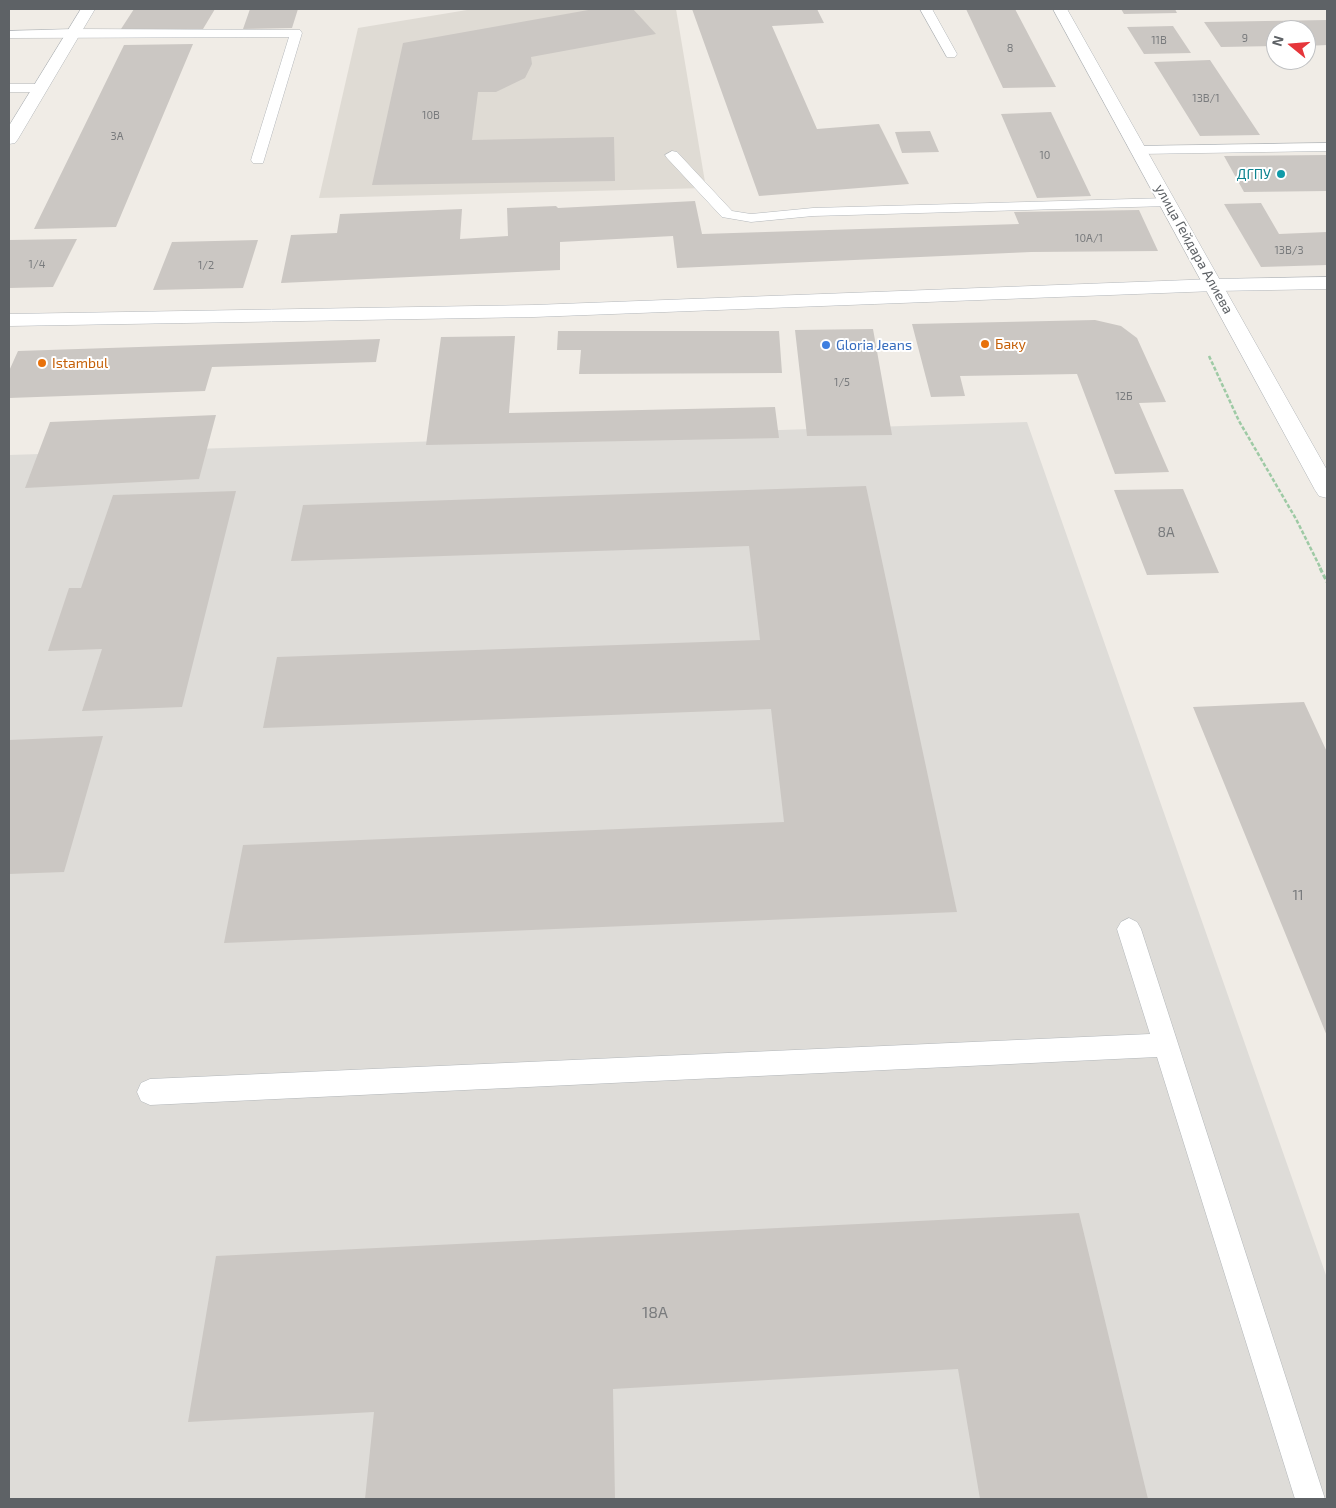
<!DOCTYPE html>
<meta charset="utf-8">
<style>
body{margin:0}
#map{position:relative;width:1336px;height:1508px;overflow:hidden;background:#f0ece6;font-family:"Exo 2",sans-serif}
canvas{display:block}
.frame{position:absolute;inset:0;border:10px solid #5e6266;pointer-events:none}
.north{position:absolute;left:1266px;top:20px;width:50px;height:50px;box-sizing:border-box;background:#fff;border:1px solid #bfc0c2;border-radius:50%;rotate:287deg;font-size:14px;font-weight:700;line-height:20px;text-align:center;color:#5e6266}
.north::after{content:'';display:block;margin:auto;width:18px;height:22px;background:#e6363b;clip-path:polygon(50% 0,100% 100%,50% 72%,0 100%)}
</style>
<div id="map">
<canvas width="1336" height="1508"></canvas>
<div class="frame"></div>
<div class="north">N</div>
</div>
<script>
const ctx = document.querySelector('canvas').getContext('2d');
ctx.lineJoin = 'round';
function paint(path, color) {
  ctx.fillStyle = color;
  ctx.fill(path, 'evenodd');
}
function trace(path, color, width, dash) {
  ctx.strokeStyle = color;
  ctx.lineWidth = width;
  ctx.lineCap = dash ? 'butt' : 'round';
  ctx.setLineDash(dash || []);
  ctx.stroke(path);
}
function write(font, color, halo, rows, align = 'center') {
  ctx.font = font + ' "Exo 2",sans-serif';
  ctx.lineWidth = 4;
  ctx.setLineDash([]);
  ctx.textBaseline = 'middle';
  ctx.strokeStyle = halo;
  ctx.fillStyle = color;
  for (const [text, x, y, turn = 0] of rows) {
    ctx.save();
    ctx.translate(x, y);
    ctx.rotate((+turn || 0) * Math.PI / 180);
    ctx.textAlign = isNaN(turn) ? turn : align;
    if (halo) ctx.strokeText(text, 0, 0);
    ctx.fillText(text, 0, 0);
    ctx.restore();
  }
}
const industrial = new Path2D(`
 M1027,422L1327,1278V1499H9V455Z`);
const education = new Path2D(`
 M473,9H676L706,188L319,198L358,28Z`);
const building = new Path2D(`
 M134,9H215L203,29H121Z
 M250,9H298L292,28L243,29Z
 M594,9H633L656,34L531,57L532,64L525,78L496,92H478L472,140L614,137L615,181L372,185L403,43Z
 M692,9H817L824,23L772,26L817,129L879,124L909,184L759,196Z
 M966,9H1015L1056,87L1003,88Z
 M1121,9H1175L1177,13L1124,14Z
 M1327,20V45L1306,46V30H1276V46L1221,47L1204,22Z
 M1173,26L1191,53L1144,54L1127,27Z
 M193,44L116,227L34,229L124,45Z
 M1210,60L1260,135L1200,136L1154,62Z
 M1051,112L1091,196L1037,198L1001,114Z
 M930,131L939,152L902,153L895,132Z
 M1327,155V191L1244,192L1224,156Z
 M695,201L702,234L1019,224L1014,212L1139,210L1158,251L1031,252L677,268L673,236L560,242V270L281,283L291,235L337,233L340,214L462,209L460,239L508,236L507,208L556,206L558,208Z
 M1261,203L1279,234L1327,232V265L1261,267L1224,204Z
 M77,239L53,287L9,288V240Z
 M258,240L243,288L153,290L172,242Z
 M1095,320L1121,326L1137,338L1166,402L1139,403L1169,472L1115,474L1077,374L960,376L965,396L931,397L912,324Z
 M873,329L892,435L807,436L795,330Z
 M558,331H779L782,373L579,374L581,350H557Z
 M515,336L509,413L775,407L779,438L426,445L441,337Z
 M380,339L376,362L212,367L205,391L9,398V371L18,351Z
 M216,415L199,479L25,488L50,422Z
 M866,486L957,912L224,943L243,845L784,822L771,709L263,728L277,657L760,640L749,546L291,561L303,505Z
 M1183,489L1219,573L1147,575L1114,490Z
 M236,491L182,707L82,711L102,649L48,651L69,588H81L113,495Z
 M1304,702L1327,752V1036L1193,707Z
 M103,736L64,872L9,874V740Z
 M1079,1213L1148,1499H980L958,1369L613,1389L615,1499H365L374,1412L188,1422L216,1256Z`);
const pathFar1 = new Path2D(`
 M1209,356L1239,421L1296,519L1321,569`);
const path = new Path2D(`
 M1320,568L1327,582`);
const lane = new Path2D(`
 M920,9H932L957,54L955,57H947Z
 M73,29L300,30L302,33L263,163H253L251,160L289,37L9,38V31Z
 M9,84H40L46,88L40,92H9Z
 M1327,143V151L1139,154L1132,150L1139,146Z
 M672,151L677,152L732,211L751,214L813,208L1168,198L1175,202L1168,206L813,216L751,222L722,217L667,158L665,155Z
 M1129,918L1137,922L1141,929L1325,1499H1295L1157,1057L150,1105L141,1101L137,1092L141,1083L150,1079L1150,1034L1117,929L1121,922Z`);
const street = new Path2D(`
 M81,9H95L18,139L15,143L9,144V126Z
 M1053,9H1067L1327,470V498L1319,496L1315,490Z`);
const secondary = new Path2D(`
 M1327,277V289L1215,291L534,317L9,326V314L534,305L1215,279Z`);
const markers = [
 [1281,174,5,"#0f9aa8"],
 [985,344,5,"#e8710a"],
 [826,345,5,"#3f7fe0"],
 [42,363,5,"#e8710a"]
];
const farNumbernames = [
 ["9",1245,38],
 ["11В",1159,40],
 ["8",1010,48],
 ["13В/1",1206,98],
 ["10В",431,115],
 ["3А",117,136],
 ["10",1045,155],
 ["10А/1",1089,238],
 ["13В/3",1289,250],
 ["1/4",37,264],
 ["1/2",206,265],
 ["1/5",842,382],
 ["12Б",1124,396]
];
const farCulturenames = [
 ["ДГПУ",1271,174]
];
const farStreetnames = [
 ["улица Гейдара Алиева",1194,249,61]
];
const farFoodnames = [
 ["Баку",995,344],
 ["Istambul",52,363]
];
const farShopnames = [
 ["Gloria Jeans",836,345]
];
const numberNames = [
 ["8А",1166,532],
 ["11",1298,895]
];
const nearNumbernames = [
 ["18А",655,1313]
];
paint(industrial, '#dedcd8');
paint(education, '#dfdbd4');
paint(building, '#cbc7c3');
trace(lane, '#b3b7ba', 1);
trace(street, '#b3b7ba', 1);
trace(secondary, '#b2b6ba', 1);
trace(pathFar1, '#9ecaa5', 2.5, [4, 2]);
trace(path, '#9ecaa5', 3, [5, 2.5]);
paint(lane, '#fff');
paint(street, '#fff');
paint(secondary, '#fff');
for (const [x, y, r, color] of markers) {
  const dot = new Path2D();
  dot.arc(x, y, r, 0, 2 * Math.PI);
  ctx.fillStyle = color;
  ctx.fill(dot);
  trace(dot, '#fff', 2);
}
write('11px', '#797b7d', null, farNumbernames);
write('14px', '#0d838f', '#fff', farCulturenames, 'right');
write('14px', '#5e6266', '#fff', farStreetnames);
write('14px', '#c56008', '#fff', farFoodnames, 'left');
write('14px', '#366cbe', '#fff', farShopnames, 'left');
write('14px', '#797b7d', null, numberNames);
write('16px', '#797b7d', null, nearNumbernames);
</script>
